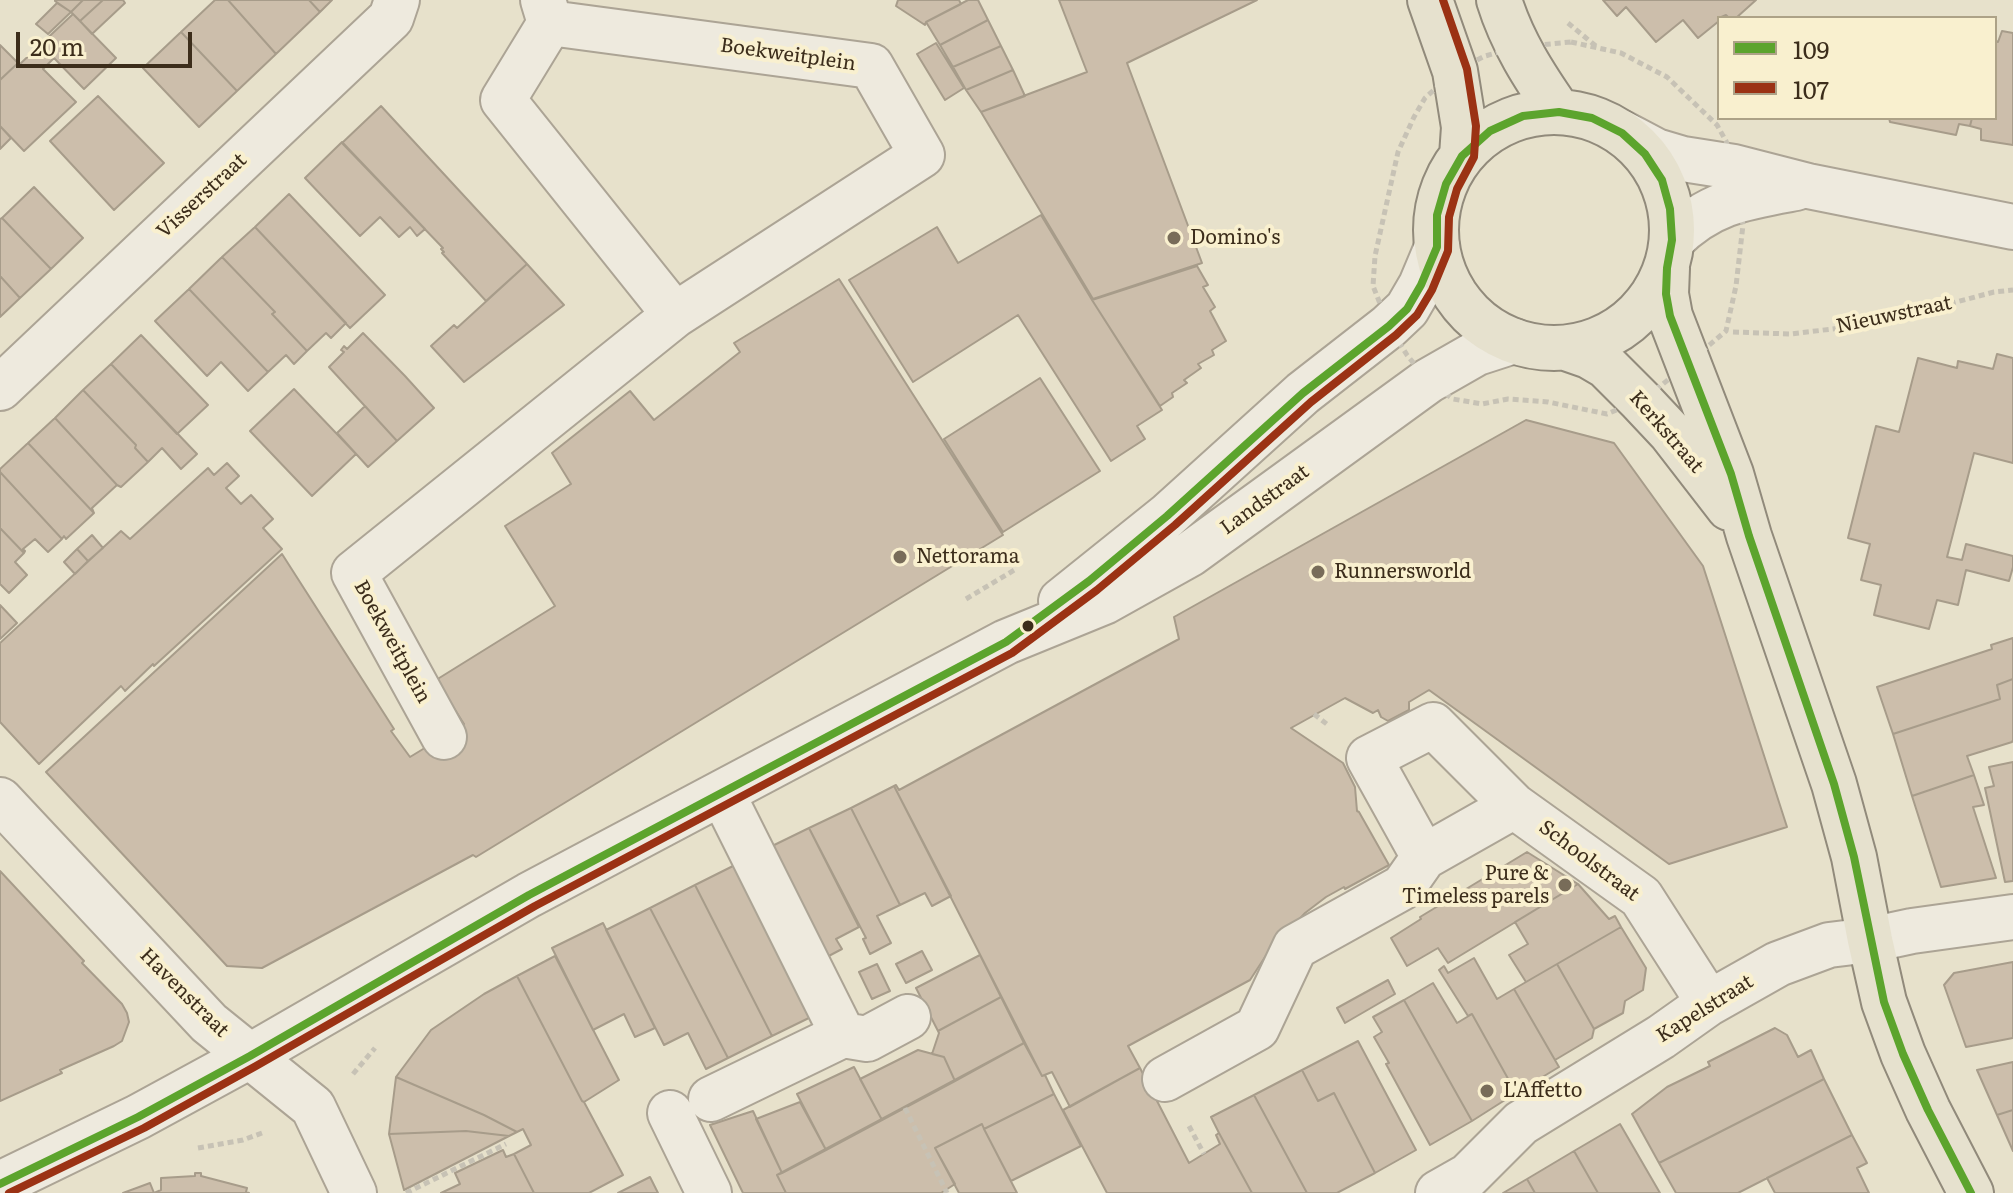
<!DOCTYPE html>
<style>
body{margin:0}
#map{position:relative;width:2013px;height:1193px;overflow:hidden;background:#e7e1cb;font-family:Literata,serif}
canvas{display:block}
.legend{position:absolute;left:1717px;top:16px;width:280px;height:104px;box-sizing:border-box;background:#f9f0cf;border:2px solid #ada287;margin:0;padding:10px 14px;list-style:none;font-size:24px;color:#3c2d1b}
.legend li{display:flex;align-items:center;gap:16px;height:40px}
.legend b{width:40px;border:2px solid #ada287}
.scale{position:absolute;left:16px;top:32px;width:176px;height:36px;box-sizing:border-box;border:4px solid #3c2d1b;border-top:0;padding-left:10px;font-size:24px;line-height:28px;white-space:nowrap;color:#3c2d1b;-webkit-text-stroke:6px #f9f0cf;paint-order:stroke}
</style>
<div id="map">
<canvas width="2013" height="1193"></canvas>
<ul class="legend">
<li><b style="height:10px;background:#5ca42d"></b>109</li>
<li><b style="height:10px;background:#9b3214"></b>107</li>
</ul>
<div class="scale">20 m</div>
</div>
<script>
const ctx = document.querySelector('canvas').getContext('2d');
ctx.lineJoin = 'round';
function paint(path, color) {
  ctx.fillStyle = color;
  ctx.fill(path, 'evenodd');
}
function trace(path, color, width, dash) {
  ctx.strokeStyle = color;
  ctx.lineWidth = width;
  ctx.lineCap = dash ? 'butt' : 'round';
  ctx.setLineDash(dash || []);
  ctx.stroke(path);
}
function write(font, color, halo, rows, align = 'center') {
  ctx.font = font + ' Literata,serif';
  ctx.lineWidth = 8;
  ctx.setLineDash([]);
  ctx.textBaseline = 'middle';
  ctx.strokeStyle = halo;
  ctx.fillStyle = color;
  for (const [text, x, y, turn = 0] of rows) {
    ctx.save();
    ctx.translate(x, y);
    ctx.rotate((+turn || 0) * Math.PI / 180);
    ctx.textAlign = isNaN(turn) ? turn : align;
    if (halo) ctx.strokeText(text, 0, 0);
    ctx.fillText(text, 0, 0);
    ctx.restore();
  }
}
const building = new Path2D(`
 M83,0H103L80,21L71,12Z
 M83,0L71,12L55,1V0Z
 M103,0H123L125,3L92,34L80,21Z
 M215,0H228L276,54L237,91L181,32Z
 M228,0H309L320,12L276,54Z
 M309,0H332L320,12Z
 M898,0H959L961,4L926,22L925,25L896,6Z
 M968,0H978L988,20L940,45L926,22Z
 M1059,0H1257L1127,63L1202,263L1093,299L981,112L1087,72Z
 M1603,0H1756L1736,18H1729L1726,15L1719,18V21L1698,38L1683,20L1656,42L1626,7L1617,16Z
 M57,3L71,12L48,34L36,24Z
 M73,14L116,58L84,89L54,58L43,69L76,102L24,151L0,126V80L18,63L20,64Z
 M988,20L1001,46L953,67L940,45Z
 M2002,31L2013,33V145L1981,140V129L1970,126L1972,118H1995V41L1998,42Z
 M181,32L237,91L199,127L143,68Z
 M936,43L964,88L945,100L917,54Z
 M0,45L18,63L0,80Z
 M1001,46L1013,70L966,90L953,67Z
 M1013,70L1025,96L981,112L966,90Z
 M98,96L164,163L114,210L50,141Z
 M381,106L527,264L486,301L442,253L444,252L441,249L443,248L342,143Z
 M1889,118H1972L1970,126L1959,124L1956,135L1890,122Z
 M0,126L11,138L0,149Z
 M342,142L425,229L417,236L410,227L399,237L380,217L360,236L305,178Z
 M34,187L83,238L51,269L2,218Z
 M289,194L385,295L350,328L255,227Z
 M1041,215L1092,300L1162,410L1137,426L1145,439L1111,461L1018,315L913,382L849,280L937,227L958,263Z
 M2,218L51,269L20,298L0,276V219Z
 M255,227L346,323L331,338L326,333L307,351L272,314L275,312L222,257Z
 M222,257L275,312L272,314L307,351L294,364L286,355L268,372L189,289Z
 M527,264L564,305L464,382L431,346L454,325L457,328Z
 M1197,266L1208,285L1203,287L1215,307L1210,311L1226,341L1212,350L1214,355L1198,364L1201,368L1184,380L1187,383L1172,393L1173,397L1160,406L1092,300Z
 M0,276L20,298L0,317Z
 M839,279L1003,535L476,857L473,855L262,968L227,966L46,772L282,554L394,729L391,731L410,757L464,724L436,680L555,606L505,526L571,484L552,453L630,391L654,420L740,352L734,343Z
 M189,289L268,372L248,391L221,362L207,376L155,321Z
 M363,333L405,376L434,408L397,441L329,367L344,352L341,350L344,346L347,349Z
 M141,335L208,405L177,434L111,364Z
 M1997,354L2013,358V463L1974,453L1947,557L1962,560L1966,544L2013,556V567L2009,581L1966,570L1958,605L1937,600L1929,629L1874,615L1881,585L1861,580L1870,544L1848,538L1876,426L1899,432L1918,358L1957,368L1958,361L1993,369Z
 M111,364L197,454L181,469L162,448L148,462L135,448L136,445L83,390Z
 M1040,378L1100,471L1003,532L944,439Z
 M294,389L356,454L312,496L250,431Z
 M83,390L136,445L135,448L148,462L121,487L117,485L55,418Z
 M365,406L397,441L368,467L337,433Z
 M55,418L117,485L92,508L94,513L28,443Z
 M1526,420L1614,443L1703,566L1787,827L1669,864L1429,690L1409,702V710L1388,721L1381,717L1378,710L1373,713L1345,698L1291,728L1343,763L1355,787L1357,811L1359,812L1389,865L1345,889L1344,887L1326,897L1305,913L1267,954L1250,980L1128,1046L1140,1068L1070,1107L1052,1072L1042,1076L894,786L896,785L899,790L1179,639L1174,617Z
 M28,443L94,513L66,539L64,536L62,539L0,472V469Z
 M227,463L239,476L226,488L241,504L251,495L273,519L263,528L282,549L154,666L153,664L125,691L121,686L39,764L0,722V643L121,531L130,539L208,468L214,475Z
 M0,472L62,539L48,552L35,539L23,549L25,551L24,553L0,528Z
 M0,528L24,553L15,562L27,575L9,593L0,584Z
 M92,535L103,548L88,561L77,549Z
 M77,549L88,561L75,574L64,562Z
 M0,605L17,623L0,639Z
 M2013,638V679L1997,685L2000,699L1893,734L1877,687L1992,649L1991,645Z
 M2013,679V740L2012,742L1967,756L1974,775L1912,796L1893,734L2000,699L1997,685Z
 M2013,762V881L2005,882L1985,788L1994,786L1989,767Z
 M1974,775L1984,805L1973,807L1996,878L1941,887L1912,796Z
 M894,786L951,896L932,906L925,893L900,905L851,808Z
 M851,808L900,905L877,916L891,943L870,954L863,939L866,938L809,828Z
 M809,828L859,927L836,939L842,949L823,959L766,849Z
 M1527,852L1578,884L1448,963L1438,948L1407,966L1391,938L1421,919L1420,917Z
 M741,862L817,1014L772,1036L695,885Z
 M0,871L84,961L82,963L122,1004L127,1013L129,1022L122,1041L114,1046L60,1070L62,1073L0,1101Z
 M1578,884L1609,919L1615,916L1621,927L1526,982L1509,955L1528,944L1515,922Z
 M695,885L772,1036L728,1058L650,908Z
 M650,908L728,1058L706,1069L688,1033L664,1045L606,930Z
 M603,923L655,1028L635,1037L624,1014L593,1030L552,948Z
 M1621,927L1646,968L1643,990L1625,1001L1623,1013L1594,1029L1557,964Z
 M922,951L932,970L906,983L896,964Z
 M980,955L1001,997L938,1031L916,988Z
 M555,956L619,1080L584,1102L582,1101L517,976Z
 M1474,958L1497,999L1514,989L1559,1067L1516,1093L1472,1014L1468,1016L1439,970L1444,966L1448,973Z
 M2013,962V1038L1966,1047L1944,985L1954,973Z
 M877,964L890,991L872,999L859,972Z
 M1557,964L1594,1029L1592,1038L1555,1060L1514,989Z
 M517,976L582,1101L584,1102L623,1175L589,1193H534L514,1154L531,1145L523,1129L517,1132L484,1115L396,1077L431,1030L484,994Z
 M1388,980L1395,994L1345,1023L1337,1008Z
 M1433,983L1457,1023L1472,1014L1516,1093L1472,1121L1404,1000Z
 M1001,997L1024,1043L955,1081L944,1057L932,1054L939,1033L938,1031Z
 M1404,1000L1472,1121L1430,1145L1386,1064L1389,1063L1374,1037L1382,1032L1373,1017Z
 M1775,1028L1787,1035L1798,1057L1811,1050L1824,1079L1659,1163L1632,1114L1667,1087L1710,1066L1708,1062Z
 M1358,1041L1416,1150L1375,1173L1334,1093L1318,1101L1302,1070Z
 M1024,1043L1042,1076L1045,1075L1054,1094L984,1129L982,1124L935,1148L955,1184L941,1193H786L777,1175Z
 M918,1050L944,1057L955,1081L882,1120L860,1079Z
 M2013,1062V1110L1997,1115L1977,1070Z
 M854,1067L882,1120L826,1150L797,1094Z
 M1140,1068L1189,1163L1220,1144L1216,1135L1219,1133L1252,1193H1107L1063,1110Z
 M1302,1070L1318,1101L1334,1093L1375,1173L1337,1193H1307L1254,1095Z
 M396,1077L484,1115L517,1132L509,1136L466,1131L389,1134Z
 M1824,1079L1852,1135L1738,1193H1676L1659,1163Z
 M1054,1094L1081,1146L1011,1181L984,1129Z
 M1254,1095L1307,1193H1252L1219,1133L1211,1117Z
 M800,1102L826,1150L782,1173L756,1119Z
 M2013,1110V1151L1997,1115Z
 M753,1111L782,1173L777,1175L786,1193H743L710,1125Z
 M982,1124L984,1129L1017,1193H959L935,1148Z
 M1620,1124L1660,1193H1598L1574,1151Z
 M466,1131L509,1136L404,1190L389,1134Z
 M1852,1135L1867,1163L1857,1168L1869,1193H1775L1767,1178Z
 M503,1150L506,1157L514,1154L534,1193H441L460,1184L455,1173Z
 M1574,1151L1598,1193H1535L1527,1179Z
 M195,1173H201V1176L247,1188L246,1192L249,1193H154L161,1190V1178L195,1176Z
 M650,1177L658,1193H618Z
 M1527,1179L1535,1193H1503Z
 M150,1183L154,1193H123Z`);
const path = new Path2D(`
 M1568,23L1597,47
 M1571,42L1621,53L1667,77L1717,125L1726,141L1734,167L1743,225L1736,286L1726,331L1663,384L1640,400L1607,414L1548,402L1508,399L1482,404L1453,399L1428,381L1407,355L1389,326L1373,286L1375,256L1398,152L1414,117L1425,98L1455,71L1485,56L1518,47Z
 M1733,332L1791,334L1873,324L1994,292L2013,290
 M966,599L1016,569
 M1314,714L1328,725
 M353,1074L375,1048
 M905,1108L947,1193
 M1189,1126L1204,1154
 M198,1148L243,1140L262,1133
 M406,1193L506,1144`);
const minor = new Path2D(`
 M550,23L503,100L675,315
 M1622,133L1656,151L1683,159L1734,167L1808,186L2013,227
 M1672,240C1709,202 1746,197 1796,188
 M0,388L391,18L397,0
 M1061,601L1167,516L1303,393L1389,326L1407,309L1421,285L1437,247
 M444,737L354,573L675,315L922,155L871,66L550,23L543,0
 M722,793L843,1035L867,1039L908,1017
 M0,800L209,1023L313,1107L354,1193
 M1514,806L1424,857L1369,758L1433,725L1514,806L1641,897L1709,1003
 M1165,1079L1257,1028L1295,947L1403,887L1424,857
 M711,1099L843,1035
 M670,1113L709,1193
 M0,1184L138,1117L250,1056L529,895L1006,642L1104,602L1190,554L1428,381L1477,353L1514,341
 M1438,1193L1468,1176L1521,1123L1661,1037L1709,1003L1778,964L1829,945L1870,940L1912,931L2013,917`);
const major = new Path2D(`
 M1430,0L1455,71L1464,127L1462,156
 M1499,0C1512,42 1534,76 1559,112
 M1436 230a118 118 0 1 1 236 0a118 118 0 1 1-236 0Z
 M1667,268L1666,294L1670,316L1731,474L1749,536L1834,784L1854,857L1870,940L1884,1002L1903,1054L1928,1110L1971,1193
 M1566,348L1589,356L1606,366L1640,400L1671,433L1729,508`);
const bus1 = new Path2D(`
 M0,1184L138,1117L250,1056L529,895L1006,642L1089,581L1167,516L1303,393L1389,326L1407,309L1421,285L1437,247V215L1446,184L1462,156L1490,131L1523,116L1559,112L1592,118L1622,133L1645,154L1662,180L1670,209L1672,240L1667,268L1666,294L1670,316L1731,474L1749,536L1834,784L1854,857L1884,1002L1903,1054L1928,1110L1971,1193`);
const bus2 = new Path2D(`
 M9,1193L144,1128L256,1066L535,906L1012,653L1097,590L1175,525L1311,402L1396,335L1417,315L1432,290L1448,251L1449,217L1457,189L1474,157L1476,126L1467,69L1443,0`);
const markers = [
 [1174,238,8,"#786c59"],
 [900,557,8,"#786c59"],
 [1318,572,8,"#786c59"],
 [1028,626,7,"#3c2d1b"],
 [1565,885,8,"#786c59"],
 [1487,1091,8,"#786c59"]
];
const streetNames = [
 ["Boekweitplein",788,55,8],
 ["Visserstraat",202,196,-43],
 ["Nieuwstraat",1894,315,-12],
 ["Kerkstraat",1666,432,49],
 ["Landstraat",1265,500,-36],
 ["Boekweitplein",392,642,61],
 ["Schoolstraat",1589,861,37],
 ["Havenstraat",184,993,45],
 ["Kapelstraat",1705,1009,-32]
];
const poiNames = [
 ["Domino's",1190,238],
 ["Nettorama",916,557],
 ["Runnersworld",1334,572],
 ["Pure &",1549,874,"right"],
 ["Timeless parels",1549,897,"right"],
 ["L'Affetto",1503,1091]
];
paint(building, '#ccbeab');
trace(building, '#a79c8a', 2);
trace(minor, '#aca495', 48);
trace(major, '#918a7b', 48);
trace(path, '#c7c2b5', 5, [6, 4]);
trace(minor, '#eeeade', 44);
trace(major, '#e6e1ce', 44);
trace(bus1, '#5ca42d', 8);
trace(bus2, '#9b3214', 8);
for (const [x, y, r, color] of markers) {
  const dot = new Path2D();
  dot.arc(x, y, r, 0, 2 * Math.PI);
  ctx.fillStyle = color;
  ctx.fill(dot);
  trace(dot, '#f9f0cf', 3);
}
write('20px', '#3c2d1b', '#f9f0cf', streetNames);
write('20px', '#3c2d1b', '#f9f0cf', poiNames, 'left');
</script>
